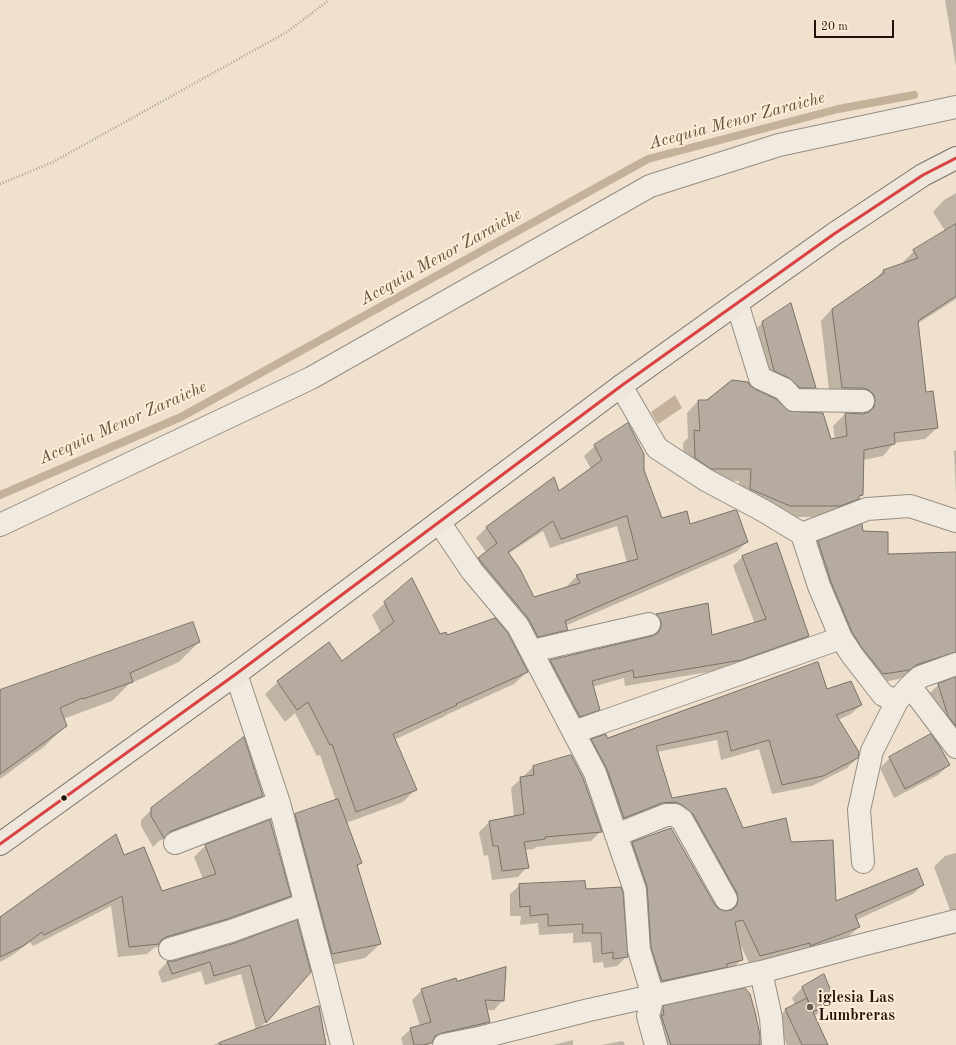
<!DOCTYPE html>
<style>
body{margin:0}
#map{position:relative;width:956px;height:1045px;overflow:hidden;background:#efe1ce;font-family:"Old Standard TT",serif}
canvas{display:block}
.scale{position:absolute;left:814px;top:20px;width:80px;height:18px;box-sizing:border-box;border:2px solid #21140c;border-top:0;padding-left:5px;font-size:12px;line-height:14px;white-space:nowrap;color:#21140c;-webkit-text-stroke:3px #feedd6;paint-order:stroke}
</style>
<div id="map">
<canvas width="956" height="1045"></canvas>
<div class="scale">20 m</div>
</div>
<script>
const ctx = document.querySelector('canvas').getContext('2d');
ctx.lineJoin = 'round';
function paint(path, color) {
  ctx.fillStyle = color;
  ctx.fill(path, 'evenodd');
}
function trace(path, color, width, dash) {
  ctx.strokeStyle = color;
  ctx.lineWidth = width;
  ctx.lineCap = dash ? 'butt' : 'round';
  ctx.setLineDash(dash || []);
  ctx.stroke(path);
}
function write(font, color, halo, rows, align = 'center') {
  ctx.font = font + ' "Old Standard TT",serif';
  ctx.lineWidth = 4;
  ctx.setLineDash([]);
  ctx.textBaseline = 'middle';
  ctx.strokeStyle = halo;
  ctx.fillStyle = color;
  for (const [text, x, y, turn = 0] of rows) {
    ctx.save();
    ctx.translate(x, y);
    ctx.rotate((+turn || 0) * Math.PI / 180);
    ctx.textAlign = isNaN(turn) ? turn : align;
    if (halo) ctx.strokeText(text, 0, 0);
    ctx.fillText(text, 0, 0);
    ctx.restore();
  }
}
const water = new Path2D(`
 M675,395L682,408L658,424L651,412Z`);
const shadow = new Path2D(`
 M945,0H956V66Z
 M956,193V299L917,324L925,394L937,428L925,439L894,443L883,456L863,460L862,494L846,510L828,517H778L739,501V481L699,480L684,470L683,443L688,438L687,413L698,401H707L750,387L830,441L835,440L833,426L845,414H864L862,406L830,399L821,321L832,309L872,282L883,271L903,264L902,263L914,251L946,232L933,212L944,200Z
 M762,323L815,388L804,398L764,381L752,333Z
 M595,446L643,470L661,519L689,525L747,542L736,552L565,626L566,630L556,640L527,647L469,569L487,553L476,538L487,527L559,493L591,469L584,456ZM617,526L627,563L577,576L567,586L568,588L534,598L508,554L543,531L550,548Z
 M956,450V494L954,451Z
 M862,532L887,555L956,569V666L941,662L905,675L899,679L873,684L809,552L819,542Z
 M743,556L808,636L799,645L732,668L625,686L624,678L592,687L598,709L589,719L570,725L541,670L550,661L652,637V630L647,624L656,615L707,605L711,636L755,624L733,566Z
 M385,603L439,635L446,637L527,672L514,684L446,715L443,717L394,740L415,790L403,802L346,823L361,863L356,868L380,944L365,958L318,968L281,830L295,815L336,801L320,755L317,756L295,713L285,722L265,694L278,682L342,662L381,633L372,615Z
 M199,642L179,662L129,684L112,701L63,719L65,726L45,746L0,779V691Z
 M956,678V744L929,694L938,685Z
 M827,690L861,705L851,714L838,720L857,758L847,768L812,786L772,794L759,749L721,760L717,740L657,752L672,799L743,829L790,844L835,902L923,885L913,894L856,920L859,927L849,936L800,955L750,965L739,942L742,959L732,969L652,990L623,853L632,843L719,910L729,912L728,903L683,824L614,827L582,750L592,740L606,739Z
 M890,758L949,765L938,775L894,798L880,768Z
 M533,767L601,831L591,841L536,847L534,849L525,850L527,867L518,877L492,880L488,855L484,856L479,832L489,822L514,817L511,788Z
 M262,795L252,806L159,841L153,847L141,826V820L152,809Z
 M205,846L290,896L279,907L215,930L154,948L147,954L118,957L111,906L33,946L30,942L11,956L0,962V918L123,856L162,892L203,879L194,857Z
 M956,853V926L934,867L945,856Z
 M520,885L585,890L627,956L617,966L604,968L603,962L593,963L591,942L573,943V933L539,935L538,923L520,925L521,916H510V894Z
 M235,944L310,972L259,1029L324,1045H213L256,1030L241,974L205,985L201,971L162,983L158,972L167,962H174Z
 M456,982L503,1000L494,1010H486L489,1022L479,1032L431,1042L428,1045H403L401,1038L411,1029L420,1026L412,1000L422,990Z
 M802,988L834,1001L823,1011L814,1016L823,1045H787L775,1020L786,1010L795,1005L792,998Z
 M664,1007L760,1045H656L652,1019Z
 M573,1040V1045H553Z
 M623,1041L625,1045H601Z`);
const stream = new Path2D(`
 M0,495L181,417L648,159L838,109L914,95`);
const building = new Path2D(`
 M956,224V296L918,321L926,392L933,391L938,428L894,433L895,444L864,450L863,495L859,496V499L840,506H790L750,489L751,469H711L695,458L694,430L700,431L698,400H707L732,380L748,382L750,386L755,389L776,399L789,411L823,413L831,439L847,436L845,413L863,414L869,412L874,407L875,401L874,395L869,390L863,388H842L832,309L884,273L883,270L918,258L913,250Z
 M791,303L816,388H800L789,378L774,371L762,322Z
 M628,423L644,454V470L662,518L687,511L690,524L735,510L737,511L748,542L565,621L568,630L538,637L528,618L478,558L497,543L486,527L554,477L559,491L602,460L594,445ZM627,516L638,559L576,575L580,583L534,597L520,569L508,552L553,521L561,539Z
 M862,524L863,531L888,532V554L956,552V652L916,665L910,670L883,674L862,648L852,632L831,582L818,541Z
 M777,543L809,636L742,660L634,678L633,670L592,681L600,710L580,717L550,660L652,636L658,633L661,627V621L656,614L708,603L712,635L766,619L742,556Z
 M412,578L440,634L446,632L447,635L495,618L508,633L528,672L456,704L457,705L393,734L417,790L356,812L332,744L330,745L308,702L297,710L277,681L329,642L342,661L394,622L384,602Z
 M193,622L200,642L130,673L133,682L83,699L82,698L60,708L67,726L0,774V690Z
 M818,662L827,689L851,681L862,705L836,715L859,752L858,758L823,776L782,785L769,740L731,751L727,731L656,746L672,798L726,788L743,828L786,818L791,842L833,840L836,901L917,868L924,885L855,915L860,927L810,946V943L760,956L743,920L735,922L743,960L726,964L728,967L662,981L651,948L647,886L632,842L671,828L715,905L719,909L725,911L732,910L737,905L738,900L737,893L693,814L682,805L675,802L662,803L624,818L607,769L591,739L606,734L607,738Z
 M956,677V726L948,716L938,684Z
 M931,734L940,747L950,765L905,789L889,757Z
 M244,737L263,796L171,831L164,838L151,816V808Z
 M571,755L583,778L602,832L545,837V839L524,842L529,868L502,871L498,846H493L489,821L524,814L520,777L534,775L533,766Z
 M338,799L362,863L357,865L381,944L332,954L295,814Z
 M270,820L291,896L227,919L166,937L161,940L159,944L129,947L122,896L44,935L42,932L23,946L0,957V917L116,834L124,855L144,847L162,891L216,874L205,845Z
 M585,881L586,889L621,887L623,892L628,957L613,959V952L602,954L601,933H582L583,924L548,926V914L530,916V906L520,907L519,884Z
 M297,920L311,972L266,1023L250,965L214,976L210,962L172,974L167,961H174L235,943Z
 M506,967L504,1001L485,1000L490,1022L442,1033L435,1036L432,1043L423,1045H414L410,1028L431,1022L421,989L456,978L457,981Z
 M824,974L835,1001L813,1012L828,1045H802L785,1009L807,998L809,1003L802,987Z
 M745,988L750,994L755,1012L760,1035V1045H671L661,1015H664L663,1009V1006Z
 M319,1006L326,1045H220L219,1043Z`);
const path = new Path2D(`
 M0,184L53,162L287,32L329,0`);
const minor = new Path2D(`
 M737,303L760,378L784,389L794,400L863,401
 M621,386L657,448L706,480L764,511L802,534L867,509L910,506L956,521
 M439,522L472,571L518,626L595,773L635,890L639,950L653,996L648,1016L656,1045
 M0,525L311,378L650,186L779,145L956,107
 M802,534L819,586L841,638L852,655L883,695L897,701L872,751L859,810L863,862
 M532,651L649,624
 M236,674L279,803L323,969L342,1045
 M910,686L920,677L956,664
 M897,701L910,686L956,747
 M574,732L841,638
 M616,835L666,815H675L682,820L726,899
 M175,843L279,803
 M170,949L231,931L306,904
 M761,972L771,1018L773,1045
 M444,1045L479,1038L589,1010L761,972L854,947L956,921`);
const major = new Path2D(`
 M0,844L236,674L621,386L737,303L834,234L923,175L956,158`);
const bus1 = new Path2D(`
 M0,844L236,674L621,386L834,234L923,175L956,158`);
const markers = [
 [64,798,3.5,"#21140c"],
 [810,1007,4,"#695c50"]
];
const poiNames = [
 ["iglesia Las",818,998],
 ["Lumbreras",818,1016]
];
const waterNames = [
 ["Acequia Menor Zaraiche",737,121,-15],
 ["Acequia Menor Zaraiche",441,257,-29],
 ["Acequia Menor Zaraiche",123,423,-24]
];
paint(water, '#c4b19a');
paint(shadow, '#0003');
trace(stream, '#c4b19a', 8);
paint(building, '#b5ab9e');
trace(building, '#7a7167', 1);
trace(minor, '#968d82', 24);
trace(major, '#7a7167', 24);
trace(path, '#a8a199', 2.5, [1, 2]);
trace(minor, '#f1eae0', 22);
trace(major, '#eee6db', 22);
trace(bus1, '#da4241', 3);
for (const [x, y, r, color] of markers) {
  const dot = new Path2D();
  dot.arc(x, y, r, 0, 2 * Math.PI);
  ctx.fillStyle = color;
  ctx.fill(dot);
  trace(dot, '#feedd6', 1.5);
}
write('bold 16px', '#21140c', '#feedd6', poiNames, 'left');
write('italic 17px', '#625242', '#feedd6', waterNames);
</script>
